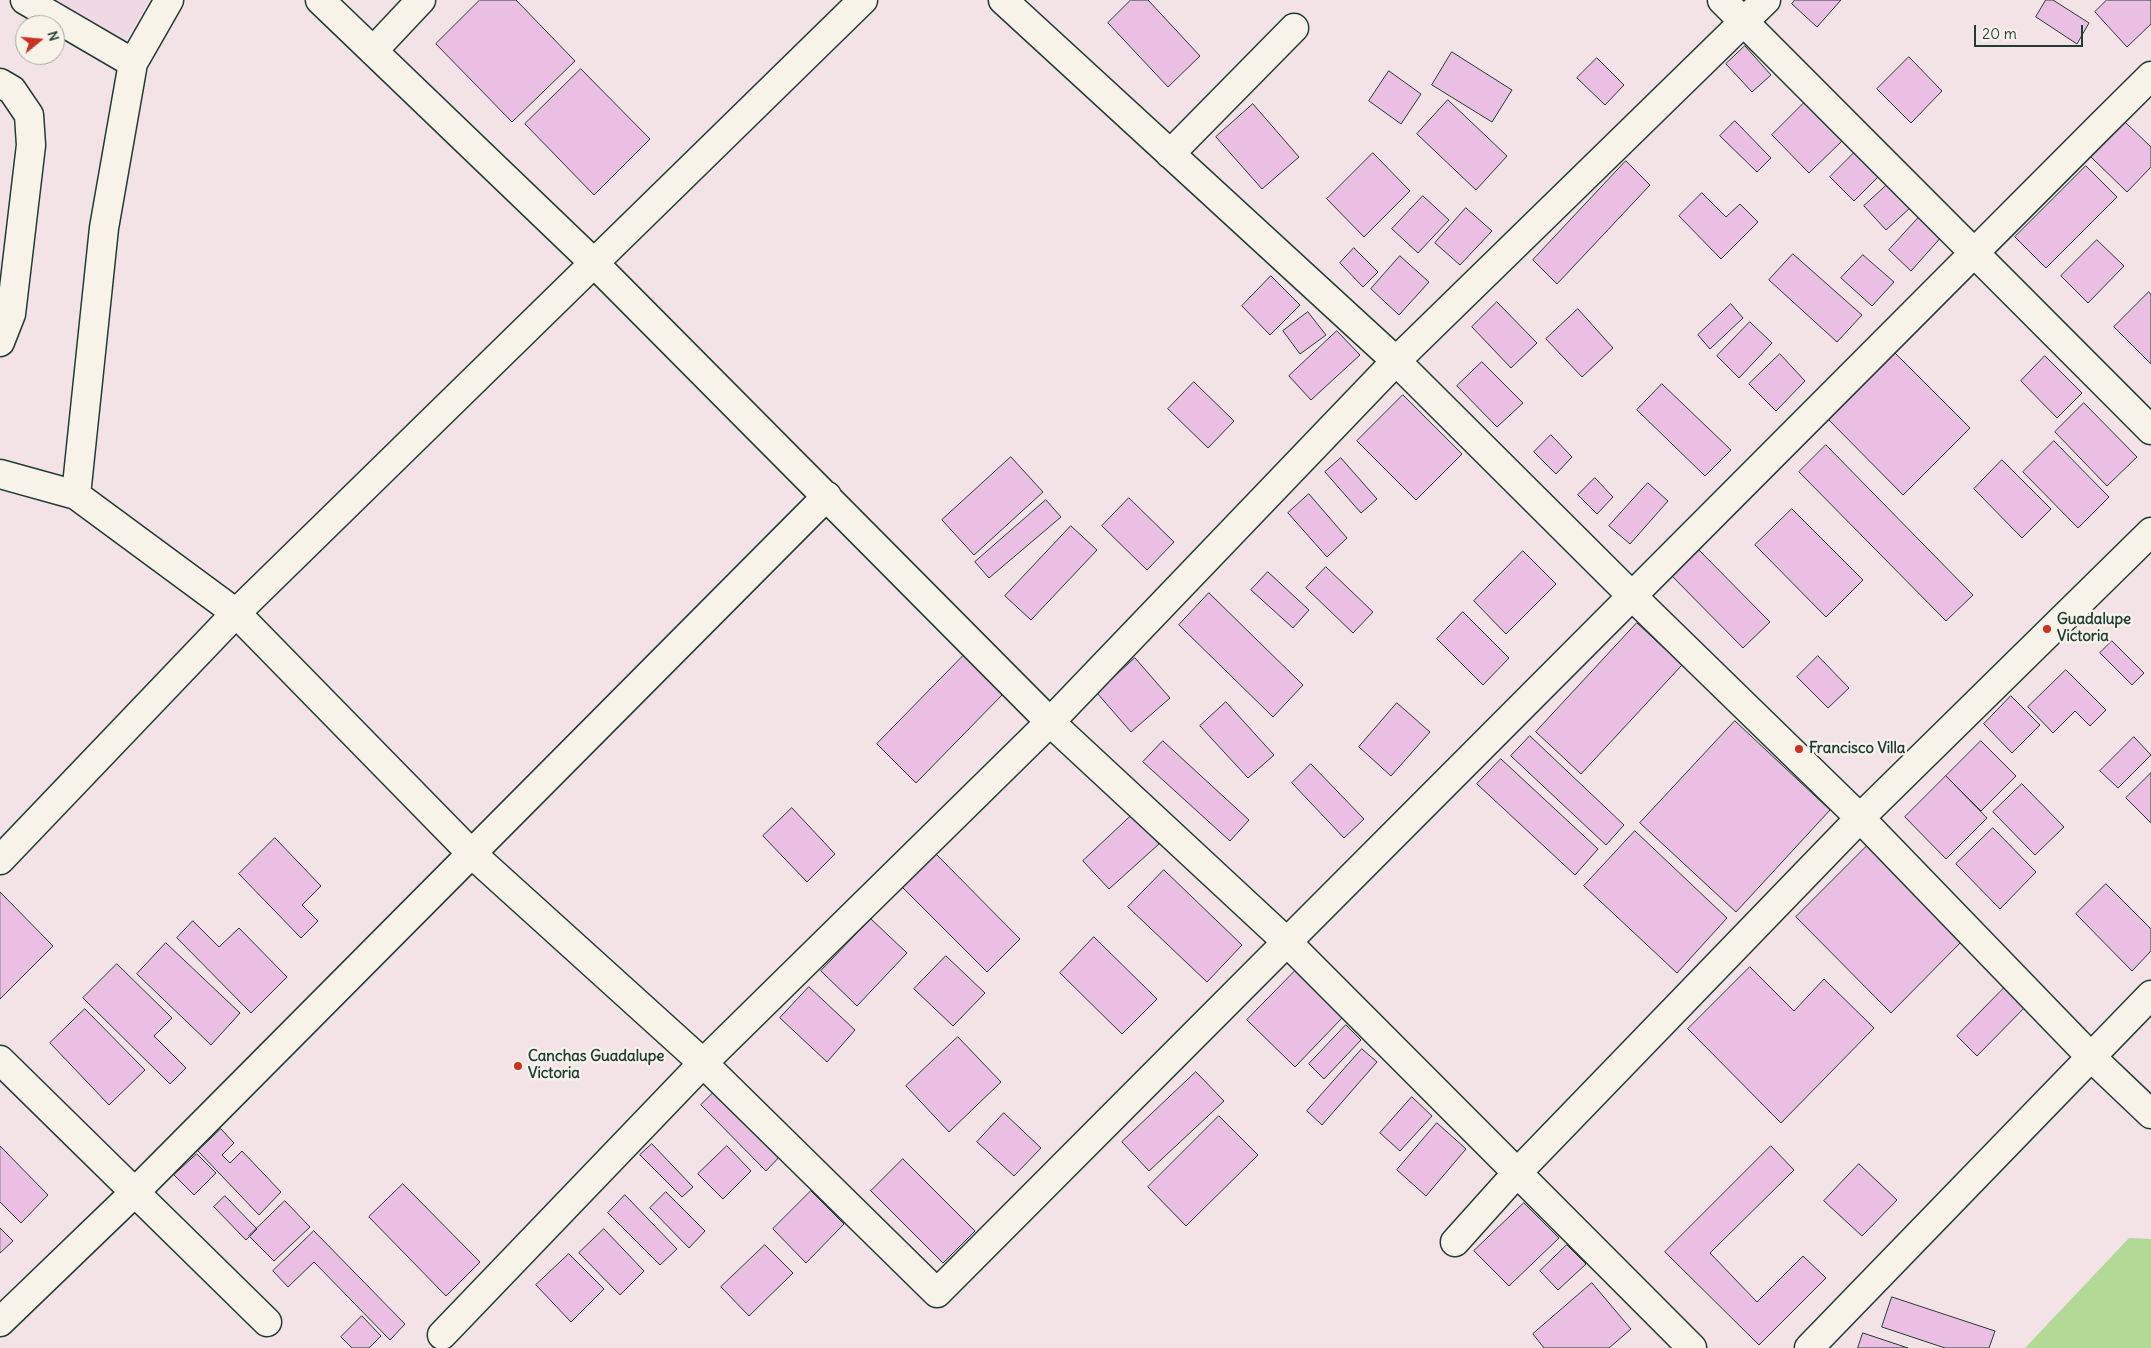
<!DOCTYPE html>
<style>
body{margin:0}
#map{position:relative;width:2151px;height:1348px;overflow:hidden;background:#f3e3e6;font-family:Delius,sans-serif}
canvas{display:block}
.north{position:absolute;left:15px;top:15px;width:50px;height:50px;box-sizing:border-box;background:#f7f3e8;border:1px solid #a1aaa0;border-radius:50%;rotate:73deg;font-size:14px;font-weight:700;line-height:20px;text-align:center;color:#1f3d34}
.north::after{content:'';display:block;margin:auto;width:18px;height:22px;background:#c8321e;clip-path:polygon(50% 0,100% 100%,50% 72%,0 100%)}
.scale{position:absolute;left:1974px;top:25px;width:109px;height:22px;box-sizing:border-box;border:2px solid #1f3d34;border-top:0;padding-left:6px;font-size:15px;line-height:18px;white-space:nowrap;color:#1f3d34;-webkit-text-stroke:4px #f7f3e8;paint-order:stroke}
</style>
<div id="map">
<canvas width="2151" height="1348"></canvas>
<div class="north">N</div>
<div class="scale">20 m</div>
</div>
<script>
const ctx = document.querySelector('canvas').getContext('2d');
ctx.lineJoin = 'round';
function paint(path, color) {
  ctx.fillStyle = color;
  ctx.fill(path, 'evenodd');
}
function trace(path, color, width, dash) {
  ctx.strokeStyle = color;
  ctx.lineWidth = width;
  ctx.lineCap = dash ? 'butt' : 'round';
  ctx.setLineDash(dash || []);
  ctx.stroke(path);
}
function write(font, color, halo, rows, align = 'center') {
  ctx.font = font + ' Delius,sans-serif';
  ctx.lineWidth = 4.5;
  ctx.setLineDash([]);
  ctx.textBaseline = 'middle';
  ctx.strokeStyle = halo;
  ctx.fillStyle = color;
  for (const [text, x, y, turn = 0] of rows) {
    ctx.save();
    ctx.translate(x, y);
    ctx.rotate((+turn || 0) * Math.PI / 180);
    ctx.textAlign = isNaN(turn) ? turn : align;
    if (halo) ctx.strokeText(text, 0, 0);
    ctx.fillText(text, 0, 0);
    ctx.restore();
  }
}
const built = new Path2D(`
 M36,0H149L121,49Z`);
const green = new Path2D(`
 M2129,1238L2151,1239V1348H2025Z`);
const building = new Path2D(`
 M480,0H516L575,61L512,122L436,44Z
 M1131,0H1148L1200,56L1168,87L1108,23Z
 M1795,0H1841L1817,27L1792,4Z
 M2046,0H2053L2089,23L2077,44L2036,17Z
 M2107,0H2151V24L2127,47L2095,12Z
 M1745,46L1771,75L1752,92L1726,64Z
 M1452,52L1512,90L1492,122L1432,85Z
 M1909,57L1942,91L1911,123L1877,89Z
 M1597,58L1624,85L1605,105L1577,78Z
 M581,69L650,139L594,195L525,124Z
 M1389,71L1421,94L1401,124L1369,101Z
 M1448,100L1507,156L1476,190L1417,134Z
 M1805,102L1842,141L1809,173L1772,135Z
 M1253,104L1299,157L1262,189L1216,137Z
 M1735,121L1771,158L1757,172L1720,136Z
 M2124,121L2151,147V167L2127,192L2090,156Z
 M1855,152L1879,176L1854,201L1830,177Z
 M1373,153L1410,191L1364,237L1327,199Z
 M1626,161L1650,185L1557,284L1533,260Z
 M2086,166L2117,197L2046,268L2015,237Z
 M1888,184L1911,207L1886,230L1864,206Z
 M1702,193L1726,217L1740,204L1758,222L1721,259L1679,216Z
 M1423,196L1449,220L1418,253L1392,229Z
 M1466,208L1492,231L1460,265L1435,243Z
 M1921,215L1943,235L1911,271L1889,250Z
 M2097,240L2124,266L2088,303L2061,276Z
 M1354,248L1378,272L1363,287L1340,263Z
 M1793,254L1862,315L1837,342L1769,280Z
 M1863,255L1894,282L1872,306L1841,278Z
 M1400,256L1429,282L1399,315L1371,289Z
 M1271,276L1300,305L1270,335L1242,306Z
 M2149,292L2151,295V364L2114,327Z
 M1497,302L1537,343L1511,368L1472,327Z
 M1731,304L1743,318L1710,349L1698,335Z
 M1578,309L1613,348L1582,377L1546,339Z
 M1308,312L1326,335L1300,354L1283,331Z
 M1750,322L1772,343L1739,378L1717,356Z
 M1337,331L1360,355L1311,400L1289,376Z
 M1894,352L1970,428L1903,495L1827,418Z
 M1780,354L1805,381L1776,411L1749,384Z
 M2045,356L2082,393L2057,418L2021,381Z
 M1482,362L1523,403L1497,427L1457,386Z
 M1194,382L1234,421L1208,448L1168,409Z
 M1662,384L1731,450L1705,476L1637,410Z
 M1403,395L1462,454L1416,500L1357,441Z
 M2084,403L2137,457L2107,486L2055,432Z
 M1551,435L1572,457L1556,474L1534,452Z
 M2054,441L2109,497L2078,528L2023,472Z
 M1826,445L1973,595L1946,621L1799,472Z
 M1011,457L1043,492L974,555L942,520Z
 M1341,458L1377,499L1361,513L1325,472Z
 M2002,460L2051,509L2022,538L1974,489Z
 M1595,478L1613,497L1597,514L1578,495Z
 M1648,483L1668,501L1630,544L1609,526Z
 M1309,494L1347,538L1327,557L1288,513Z
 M1129,498L1174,542L1147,570L1102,526Z
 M1046,500L1061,517L989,578L975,562Z
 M1792,509L1863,580L1826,617L1755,545Z
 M1071,526L1097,550L1031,620L1005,596Z
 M1696,547L1770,622L1743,648L1670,574Z
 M1523,551L1556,584L1506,634L1474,601Z
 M1326,567L1373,612L1353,633L1306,588Z
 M1268,572L1309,610L1293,628L1251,590Z
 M1209,593L1303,685L1273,717L1179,625Z
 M1463,612L1509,658L1483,685L1437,639Z
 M1637,623L1682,665L1581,774L1536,732Z
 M2112,641L2144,673L2132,685L2100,653Z
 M964,655L1003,694L916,783L877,744Z
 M1818,656L1849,688L1828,708L1797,677Z
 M1135,658L1170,698L1131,732L1097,693Z
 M2066,670L2106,710L2090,726L2075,711L2053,733L2028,707Z
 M2011,696L2040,725L2012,753L1984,724Z
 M1226,702L1274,755L1248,778L1200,726Z
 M1397,703L1430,732L1391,776L1359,747Z
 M1735,721L1830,810L1736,912L1640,823Z
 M1530,736L1624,825L1606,845L1511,756Z
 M2134,737L2151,755L2118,788L2100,771Z
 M1163,741L1249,820L1230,841L1143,762Z
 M1981,741L2016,776L1981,811L1946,776Z
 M1501,759L1598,849L1575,875L1477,784Z
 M1311,764L1364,819L1344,838L1292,783Z
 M2151,773V823L2126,798Z
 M1946,776L1987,818L1946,859L1905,817Z
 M2022,784L2064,827L2035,855L1993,812Z
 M792,808L835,854L807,882L763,836Z
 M1132,815L1159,844L1109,889L1083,861Z
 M1993,828L2036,872L2000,909L1956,864Z
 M1635,831L1727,918L1677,973L1584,886Z
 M275,838L321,886L302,905L318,921L301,938L239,874Z
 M1867,846L1962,941L1891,1013L1796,917Z
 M936,854L1020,939L987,972L902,887Z
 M1164,870L1242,945L1207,982L1128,907Z
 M2106,884L2151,929V951L2132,971L2076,914Z
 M0,892L53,946L0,999Z
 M871,919L907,953L857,1006L821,971Z
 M193,921L219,947L239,928L287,977L251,1013L177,938Z
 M1094,937L1157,999L1122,1034L1060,973Z
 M166,943L240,1013L211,1045L137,974Z
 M946,956L985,993L953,1026L914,989Z
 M117,964L172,1018L154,1036L186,1068L170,1084L83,998Z
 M1750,967L1794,1011L1824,979L1874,1028L1781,1123L1688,1029Z
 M1295,971L1342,1018L1295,1067L1247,1020Z
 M2007,985L2027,1005L1977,1056L1957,1036Z
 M809,987L855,1030L827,1062L780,1018Z
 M85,1009L145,1070L109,1105L50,1043Z
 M1346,1025L1361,1040L1324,1079L1309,1064Z
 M958,1037L1001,1082L949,1132L906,1086Z
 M1362,1049L1377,1062L1322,1125L1307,1111Z
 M1196,1072L1224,1101L1149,1171L1122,1142Z
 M718,1088L782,1154L766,1171L701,1105Z
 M1412,1097L1432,1116L1400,1151L1380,1133Z
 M1004,1113L1041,1148L1014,1176L977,1142Z
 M1219,1116L1258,1155L1186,1226L1148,1187Z
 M1437,1123L1466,1149L1426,1196L1397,1170Z
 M221,1129L234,1143L222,1155L230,1163L242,1151L281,1192L259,1215L198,1151Z
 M652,1144L693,1187L682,1197L640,1155Z
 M0,1146L48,1195L21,1223L0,1202Z
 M727,1146L751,1171L723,1199L698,1174Z
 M1771,1146L1794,1170L1710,1253L1757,1302L1803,1256L1826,1278L1759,1345L1665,1252Z
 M197,1154L216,1173L194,1195L174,1175Z
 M903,1159L975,1231L943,1263L871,1191Z
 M1859,1164L1897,1200L1862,1236L1824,1201Z
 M403,1184L480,1262L446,1296L369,1217Z
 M811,1191L844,1224L806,1263L773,1229Z
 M666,1192L705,1231L689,1248L650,1208Z
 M625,1195L677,1249L660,1265L608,1213Z
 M225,1196L257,1229L246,1240L214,1207Z
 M285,1201L310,1227L274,1261L249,1236Z
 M1524,1203L1559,1238L1509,1286L1474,1251Z
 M0,1228L13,1241L0,1253Z
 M604,1229L644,1271L620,1295L579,1253Z
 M314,1231L405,1324L390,1340L314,1262L288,1287L273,1271Z
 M765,1245L793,1273L749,1316L721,1287Z
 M1567,1245L1586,1264L1558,1290L1540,1271Z
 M569,1254L604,1289L571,1322L536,1285Z
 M1592,1283L1631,1329L1609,1348H1544L1533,1334Z
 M1892,1297L1995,1331L1989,1348H1945L1882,1327Z
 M362,1316L381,1336L369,1348H352L341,1337Z
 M1863,1333L1908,1348H1858Z`);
const street = new Path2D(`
 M25,0L133,63
 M320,0L595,264L1050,722L1288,943L1692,1348
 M1003,0L1396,361L1631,595L1860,818L2090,1056L2151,1114
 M1722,0L2151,430
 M373,51L421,0
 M0,83L12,90L29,115L31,145L11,314L0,342
 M1170,154L1294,28
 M0,474L76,495L236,613L471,853L703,1063L937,1293C1343,888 1744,479 2151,76
 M76,495L104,228L133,63L169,0
 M0,860L236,613L863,0
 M0,1060L267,1322
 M1455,1242L1516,1174L1860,818L2151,532
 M0,1322L135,1192L827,496
 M442,1335L703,1063L1050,722L1396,361L1766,0
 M1809,1348L2151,995`);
const markers = [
 [2047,629,5,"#c8321e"],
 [1799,749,5,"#c8321e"],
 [518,1066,5,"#c8321e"]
];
const poiNames = [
 ["Guadalupe",2057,620],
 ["Victoria",2057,637],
 ["Francisco Villa",1809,749],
 ["Canchas Guadalupe",528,1057],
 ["Victoria",528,1074]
];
paint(built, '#f1d8e5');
paint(green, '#b2d995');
paint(building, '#ebbfe3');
trace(building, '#1f3d34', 1);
trace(street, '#1f3d34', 31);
trace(street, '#f7f3e8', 28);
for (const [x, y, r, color] of markers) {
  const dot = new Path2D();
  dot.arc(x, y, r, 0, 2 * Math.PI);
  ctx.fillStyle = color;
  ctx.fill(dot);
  trace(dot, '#f7f3e8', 2);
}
write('bold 15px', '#1f3d34', '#f7f3e8', poiNames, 'left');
</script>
